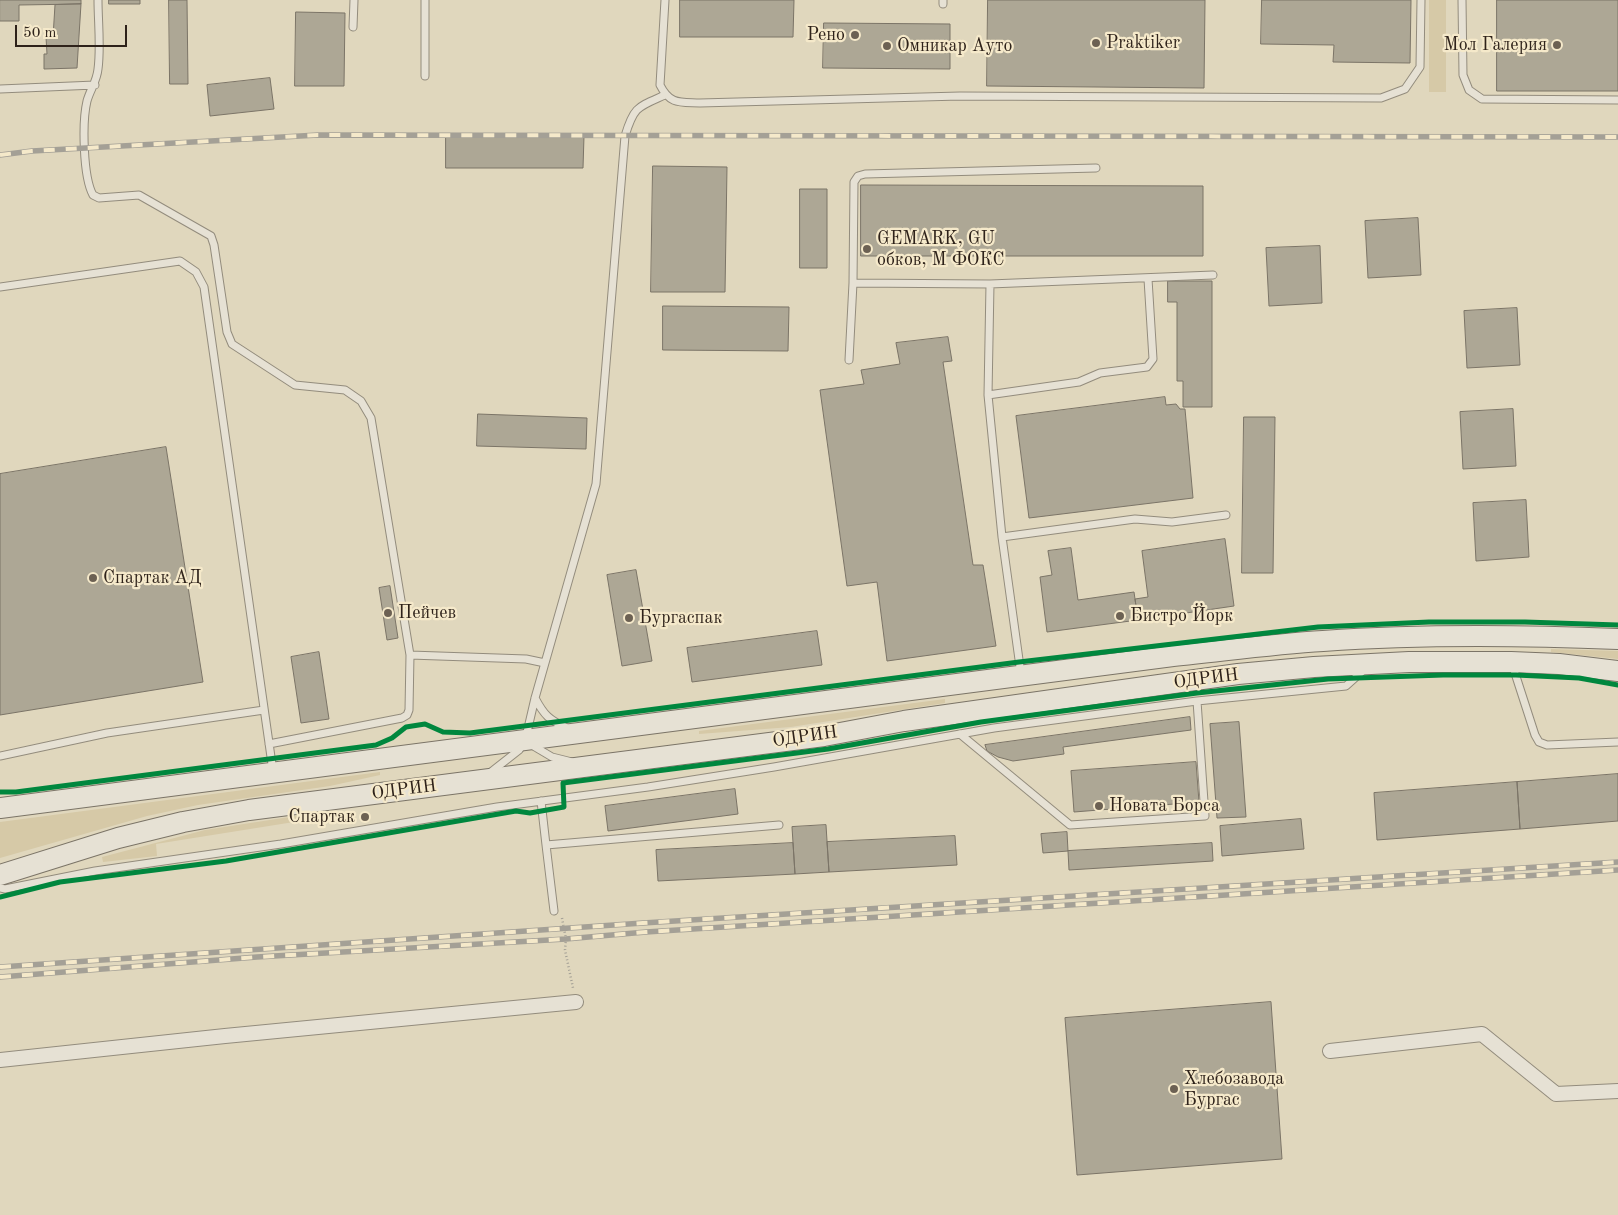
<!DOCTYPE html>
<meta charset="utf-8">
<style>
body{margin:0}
#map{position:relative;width:1618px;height:1215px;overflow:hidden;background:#e0d7bd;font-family:"Old Standard TT",serif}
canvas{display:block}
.scale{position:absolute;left:15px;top:25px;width:112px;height:22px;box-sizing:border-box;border:2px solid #2e221a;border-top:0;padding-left:6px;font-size:15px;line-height:18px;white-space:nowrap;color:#2e221a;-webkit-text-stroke:4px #f5e9ca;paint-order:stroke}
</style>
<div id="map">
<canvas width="1618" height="1215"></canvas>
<div class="scale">50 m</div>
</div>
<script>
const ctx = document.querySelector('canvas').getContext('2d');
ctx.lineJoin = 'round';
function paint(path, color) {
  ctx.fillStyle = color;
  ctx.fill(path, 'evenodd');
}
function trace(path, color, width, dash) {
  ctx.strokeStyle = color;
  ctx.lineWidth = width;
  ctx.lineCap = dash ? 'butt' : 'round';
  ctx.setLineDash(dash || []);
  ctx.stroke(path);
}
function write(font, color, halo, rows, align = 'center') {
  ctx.font = font + ' "Old Standard TT",serif';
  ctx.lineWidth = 4.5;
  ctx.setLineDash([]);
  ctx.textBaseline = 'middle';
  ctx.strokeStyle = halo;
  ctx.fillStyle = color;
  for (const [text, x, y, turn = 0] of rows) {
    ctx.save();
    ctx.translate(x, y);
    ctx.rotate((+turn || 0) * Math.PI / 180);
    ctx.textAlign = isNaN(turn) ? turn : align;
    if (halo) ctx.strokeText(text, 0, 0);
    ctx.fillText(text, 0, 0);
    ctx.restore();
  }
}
const green = new Path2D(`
 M1429,0H1446V92H1429Z
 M1551,649L1618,651V659L1551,652Z
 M945,699V703L791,727L699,734V731Z
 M380,772V775L330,786L198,805L147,816L0,858V822Z
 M302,815L319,818L156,844L157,856L103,862L102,857L205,830Z`);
const building = new Path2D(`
 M0,0H81V4L19,5V21H0Z
 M109,0H140V4H109Z
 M169,0H187L188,84H170Z
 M680,0H794L793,37H680Z
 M988,0H1205L1204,88L987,86Z
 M1262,0H1411L1410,63L1333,62L1334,45L1261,44Z
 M1497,0H1618V91H1497Z
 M81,4L77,68L44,69V54H47L46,37H53L55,5Z
 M296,12L345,13L344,86H295Z
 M824,23L950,24V69L823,68Z
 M270,78L274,109L210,116L207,85Z
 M446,136H584L583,168H446Z
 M653,166L727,167L725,292H651Z
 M861,185L1203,186V256H861Z
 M800,189H827V268H800Z
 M1418,218L1421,275L1368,278L1365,221Z
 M1320,246L1322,303L1269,306L1266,248Z
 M1168,281H1212V407H1183V381H1177V302H1168Z
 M663,306L789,307L788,351L663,350Z
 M1517,308L1520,365L1467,368L1464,311Z
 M948,337L952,361L943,362L973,565H983L996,646L887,661L877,582L847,586L820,390L864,384L861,370L900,364L896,343Z
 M1165,397L1166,405L1176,404L1180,409H1185L1193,498L1029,518L1016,416Z
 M1513,409L1516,466L1463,469L1460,412Z
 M478,414L587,418L586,449L477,446Z
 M1244,417H1275L1273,573H1242Z
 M166,447L203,682L0,715V474Z
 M1526,500L1529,557L1476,561L1473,503Z
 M1225,539L1234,606L1138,620L1135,599L1148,597L1142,551Z
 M1071,548L1078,600L1134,592L1138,620L1047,632L1040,577L1052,575L1048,551Z
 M636,570L652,661L622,666L607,575Z
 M390,586L398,638L387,640L379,588Z
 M817,631L822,665L692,682L687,648Z
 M319,652L329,719L301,723L291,657Z
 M1190,717L1191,730L1063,747L1064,754L1013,761L998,757L987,751L985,745Z
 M1239,722L1246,817L1217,818L1210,724Z
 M1196,762L1199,802L1074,812L1071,771Z
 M1618,774V821L1520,829L1517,782Z
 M1517,782L1520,829L1377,840L1374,793Z
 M735,789L738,814L608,831L605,806Z
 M1301,819L1304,849L1222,856L1220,826Z
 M826,825L829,872L795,874L792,827Z
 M1067,832L1068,851L1043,853L1041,834Z
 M955,836L957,865L829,872L827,842Z
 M793,843L795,874L658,881L656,850Z
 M1212,843L1213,861L1069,870L1068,851Z
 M1271,1002L1282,1159L1077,1175L1065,1018Z`);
const path = new Path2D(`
 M562,918L566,939L565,950L573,988`);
const lane = new Path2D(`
 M98,0C98,22 101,47 98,69C97,81 90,90 87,101C82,122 83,177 93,195L99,198L139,195L211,236L214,245L227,332L232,344L295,385L345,390L361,401L371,418L410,655L409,710L407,715L402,718L269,744
 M425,0V76
 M665,0L660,85C670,105 680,102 700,103L960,96L1381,98L1405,89L1420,67L1421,0
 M1462,0L1463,75L1469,90L1482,99L1618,100
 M943,4V0
 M353,27L354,0
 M0,89L95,85
 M853,283L990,284L1213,275
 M990,284L988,395L1002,537L1021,674
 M0,287L180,261L196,272L204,287L273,771
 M849,360L853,283L854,182L858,176L865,174L1096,168
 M988,395L1079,382L1100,373L1147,367L1153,359L1148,279
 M1002,537L1135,519L1172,522L1226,515
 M410,655L526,659L545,663
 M1512,664L1535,735L1539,742L1547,745L1618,742
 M535,698C544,715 549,720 567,728
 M960,734L1070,825L1205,816L1197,701
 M530,744L552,757L572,762
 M0,756L107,733L264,710
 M491,772L519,750L525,741L535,698L596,484L625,136C634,106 638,107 665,95
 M541,801L546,845L779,825
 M546,845L554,911
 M0,888L5,889L95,871L281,844L497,807L648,787L774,767L994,728L1197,701L1346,686L1365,669`);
const street = new Path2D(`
 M1330,1051L1482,1034L1556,1094L1618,1091
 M0,1060L225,1036L576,1002`);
const secondary = new Path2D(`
 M0,808L1173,656C1223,651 1273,644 1323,641C1421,634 1520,635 1618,639
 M0,875L118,838L183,822L249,810L824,736L904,721L1109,692L1238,674L1314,667L1409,662H1511L1559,664L1618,671`);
const rail = new Path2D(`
 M0,155L32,151L318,135L1618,137
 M0,967L643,923L1618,862
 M0,977L257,957L566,939L646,932L1618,870`);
const cycleway = new Path2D(`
 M0,792H16L376,745L392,738L406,727L425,724L443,732L470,733L1019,662L1318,627L1429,622H1525L1618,625
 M0,897L60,882L226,861L516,811L530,813L564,807L563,783L828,749L981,722L1197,693L1328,679L1443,675H1516L1579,678L1618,685`);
const markers = [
 [855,35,5,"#6c6153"],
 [1096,43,5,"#6c6153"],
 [1557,45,5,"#6c6153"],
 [887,46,5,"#6c6153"],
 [867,249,5,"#6c6153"],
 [93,578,5,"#6c6153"],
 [388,613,5,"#6c6153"],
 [1120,616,5,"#6c6153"],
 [629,618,5,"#6c6153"],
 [1099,806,5,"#6c6153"],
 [365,817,5,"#6c6153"],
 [1174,1089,5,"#6c6153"]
];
const poiNames = [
 ["Рено",845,35,"right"],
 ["Praktiker",1106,43],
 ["Мол Галерия",1547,45,"right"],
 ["Омникар Ауто",897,46],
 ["GEMARK, GU",877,239],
 ["обков, М ФОКС",877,260],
 ["Спартак АД",103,578],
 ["Пейчев",398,613],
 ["Бистро Йорк",1130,616],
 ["Бургаспак",639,618],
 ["Новата Борса",1109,806],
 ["Спартак",355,817,"right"],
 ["Хлебозавода",1184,1079],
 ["Бургас",1184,1100]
];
const streetNames = [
 ["ОДРИН",1206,679,-7],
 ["ОДРИН",805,737,-8],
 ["ОДРИН",404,790,-7]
];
paint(green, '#d6c9a7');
paint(building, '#ada795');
trace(building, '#7b7467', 1);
trace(lane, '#938c7d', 9);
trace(street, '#938c7d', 16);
trace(secondary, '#7b7467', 22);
trace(path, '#a4a096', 2.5, [1, 2.5]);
trace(lane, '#e6e1d4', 7);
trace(street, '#e6e1d4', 14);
trace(secondary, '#e6e1d4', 20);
trace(rail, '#a4a096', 5.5);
trace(rail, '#f5e9ca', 4, [11]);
trace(cycleway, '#00873e', 5);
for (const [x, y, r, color] of markers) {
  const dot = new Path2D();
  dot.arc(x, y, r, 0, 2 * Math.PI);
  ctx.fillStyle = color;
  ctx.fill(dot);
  trace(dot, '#f5e9ca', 2);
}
write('18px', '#2e221a', '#f5e9ca', poiNames, 'left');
write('18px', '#2e221a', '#f5e9ca', streetNames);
</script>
